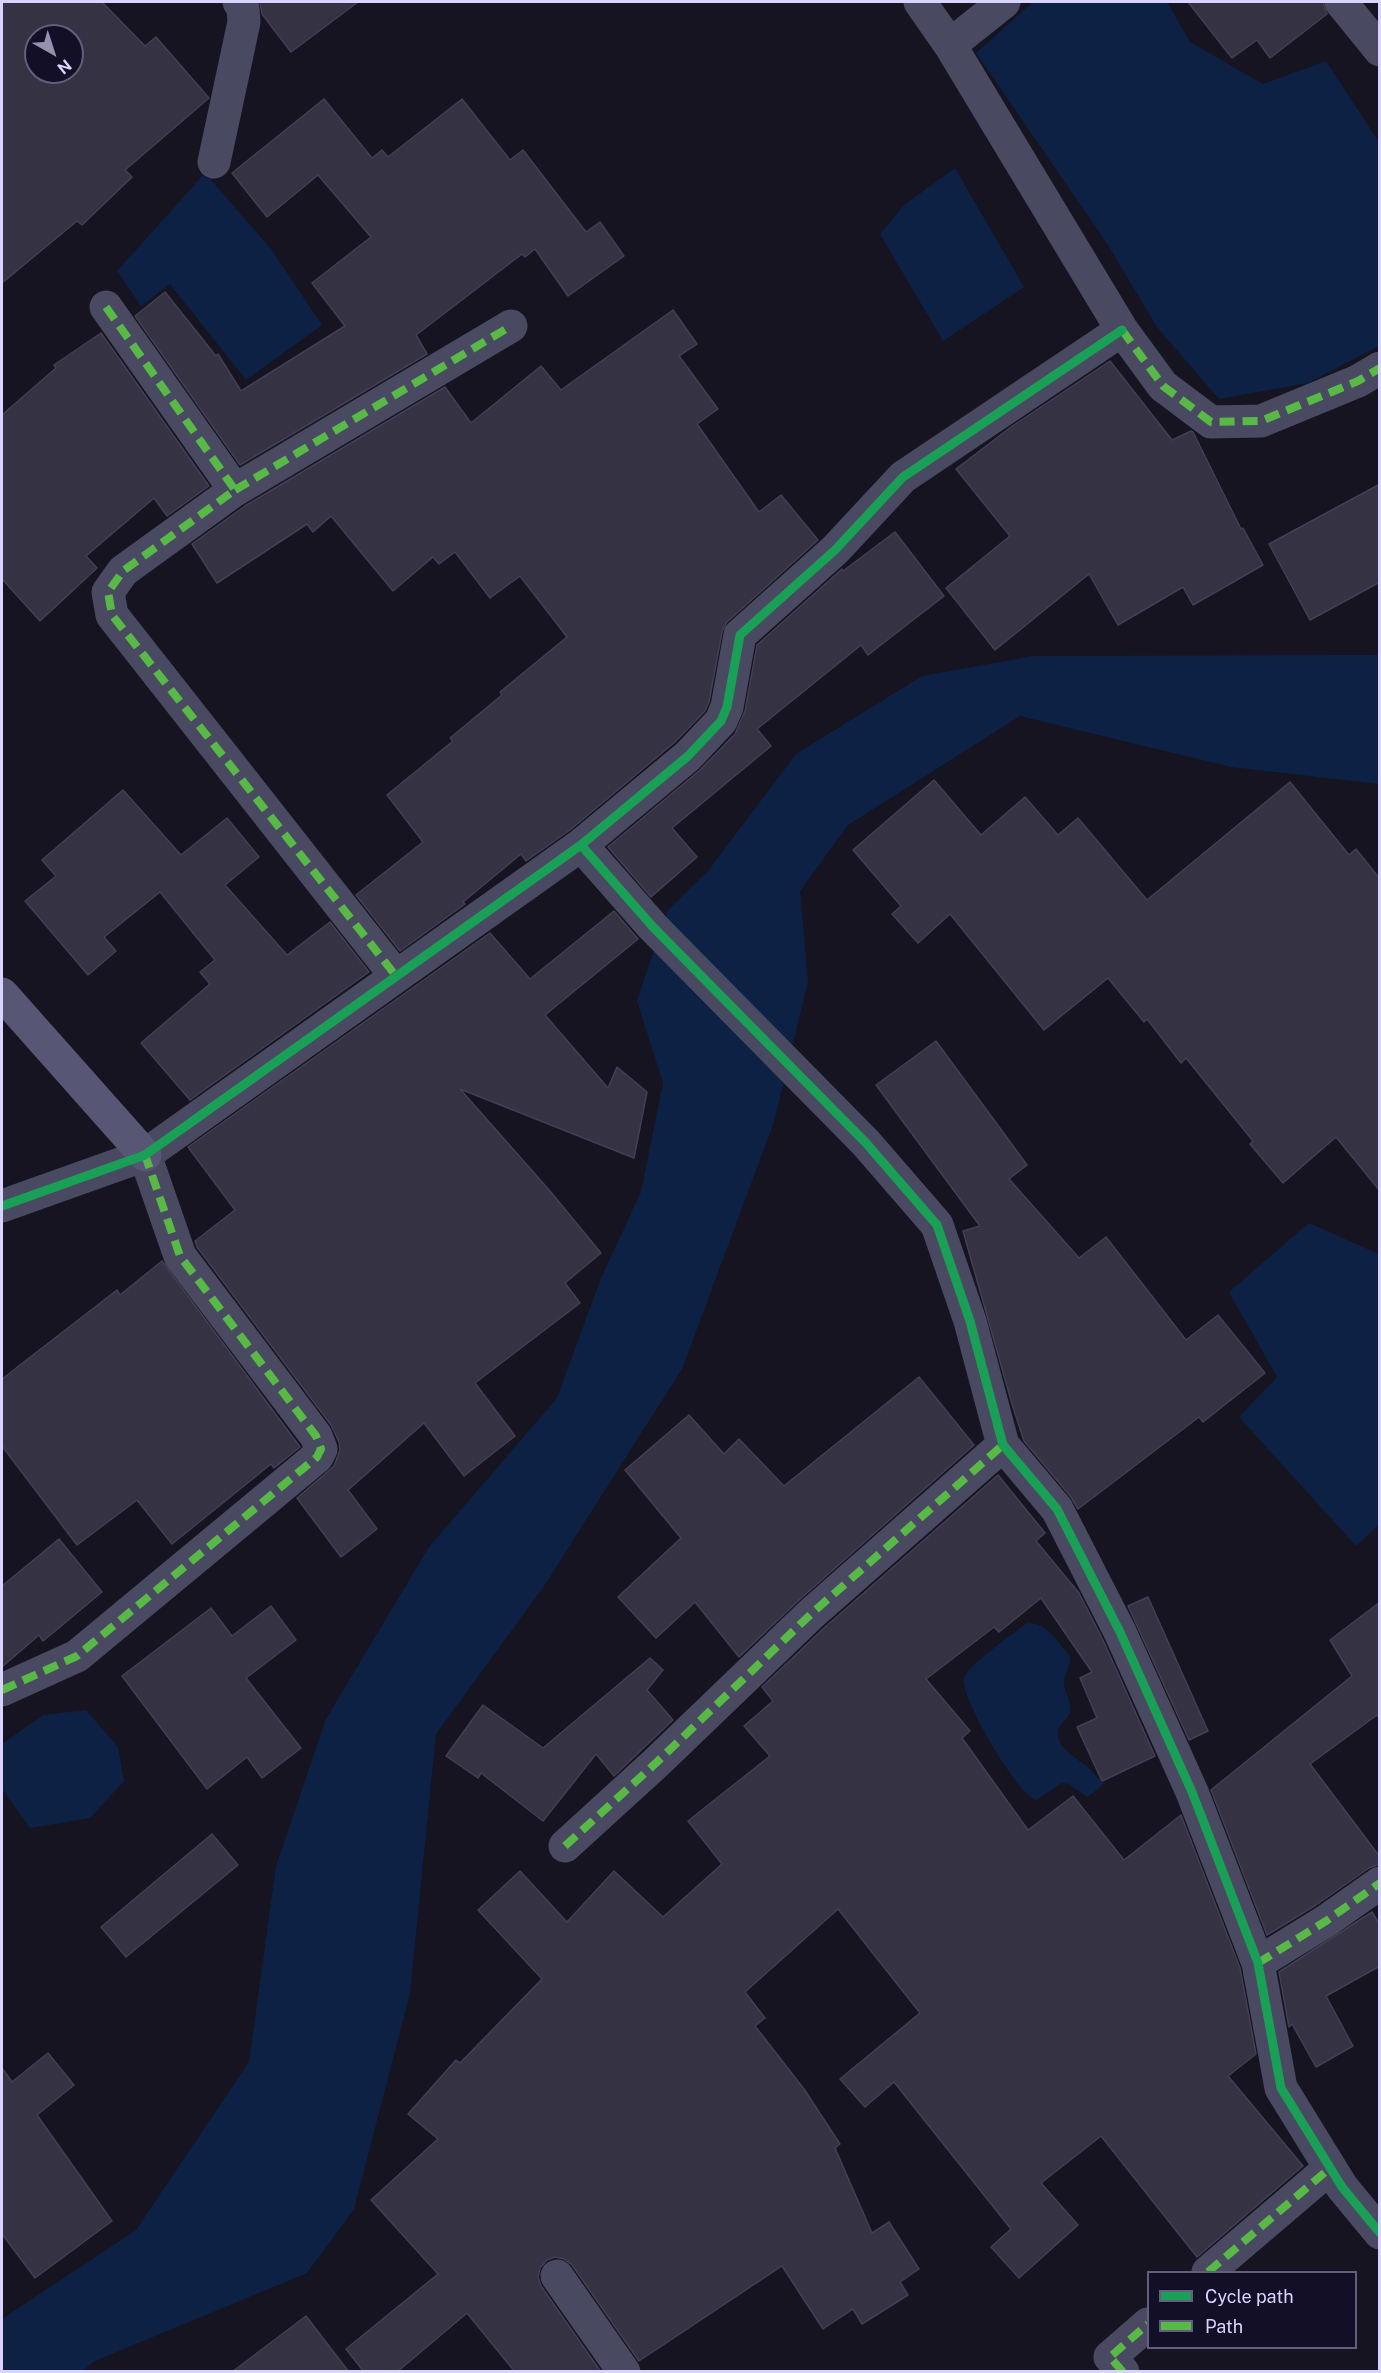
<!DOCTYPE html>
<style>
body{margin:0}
#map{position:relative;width:1381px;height:2373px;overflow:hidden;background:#161421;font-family:"Public Sans",sans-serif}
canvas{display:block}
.frame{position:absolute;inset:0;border:3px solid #d9d4ff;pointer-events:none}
.legend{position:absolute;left:1147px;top:2271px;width:210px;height:78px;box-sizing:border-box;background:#130f26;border:2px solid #625e7d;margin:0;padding:8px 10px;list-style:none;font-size:18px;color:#d9d4ff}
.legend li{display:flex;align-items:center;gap:12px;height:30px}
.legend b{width:30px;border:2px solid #625e7d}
.north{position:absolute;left:24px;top:24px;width:60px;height:60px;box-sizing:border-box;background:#130f26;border:2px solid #625e7d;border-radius:50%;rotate:141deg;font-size:16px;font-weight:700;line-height:24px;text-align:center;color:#d9d4ff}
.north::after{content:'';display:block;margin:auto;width:21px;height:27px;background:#9591b1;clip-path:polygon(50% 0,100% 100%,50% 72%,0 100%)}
</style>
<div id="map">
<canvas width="1381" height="2373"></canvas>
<div class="frame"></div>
<ul class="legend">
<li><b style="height:8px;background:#1a9f57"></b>Cycle path</li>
<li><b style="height:8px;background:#58b947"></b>Path</li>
</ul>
<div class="north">N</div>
</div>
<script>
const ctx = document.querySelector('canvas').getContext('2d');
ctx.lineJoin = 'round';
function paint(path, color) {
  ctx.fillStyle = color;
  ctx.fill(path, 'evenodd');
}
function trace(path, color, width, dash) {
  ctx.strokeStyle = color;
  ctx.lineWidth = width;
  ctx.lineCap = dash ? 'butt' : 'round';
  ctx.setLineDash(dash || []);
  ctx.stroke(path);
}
const water = new Path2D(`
 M1033,2H1167L1190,42L1263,84L1326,61L1379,142V346L1308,383L1219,399L1157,327L1106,242L976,53Z
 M955,168L1024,287L943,341L880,234L904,205Z
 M205,173L271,249L322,325L246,380L170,284L141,306L117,271Z
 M1379,655V784L1231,767L1020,716L848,825L800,891L808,981L774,1122L682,1369L544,1586L436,1734L410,1993L354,2209L307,2273L95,2361L82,2371L2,2372V2319L136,2230L249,2062L276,1866L326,1719L429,1547L557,1398L601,1278L641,1192L663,1083L637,1001L667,911L708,871L796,754L922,676L1033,656Z
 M1309,1223L1379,1254V1525L1356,1546L1239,1417L1277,1377L1229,1292Z
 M1027,1623C1047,1622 1057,1642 1070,1656C1071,1666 1064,1673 1064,1683C1064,1692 1072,1701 1070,1711C1069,1719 1060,1723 1058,1730C1055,1748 1076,1757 1086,1766C1092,1771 1097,1777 1103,1783L1102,1786L1087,1797L1069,1784L1062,1783L1036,1800C1017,1794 959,1696 964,1678C968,1665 1014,1633 1027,1623Z
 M86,1710L118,1747L124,1781L90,1818L30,1828L2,1789V1744L43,1715Z`);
const building = new Path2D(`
 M2,2H102L145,46L156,37L209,98L125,170L132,177L82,225L77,221L2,283ZM36,36H72V72H36Z
 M260,2H358L291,52L262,14Z
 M1188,2H1323L1327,14L1270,58L1257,40L1232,58Z
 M324,99L372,158L382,150L388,157L462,99L510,160L523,150L586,232L600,222L624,256L568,296L535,249L525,257L522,254L416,335L427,354L240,465L135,316L165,292L216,356L218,354L241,391L345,326L312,283L371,237L318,175L267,217L232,173Z
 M673,310L697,344L679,356L718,409L697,424L759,512L781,495L818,540L727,622L722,632L709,702L705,711L675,742L570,830L526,861L521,854L463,902L465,904L400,951L356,895L423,842L387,795L453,741L450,738L502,695L500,692L567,637L520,576L490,598L455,552L439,564L433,557L393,591L331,516L313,532L307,524L217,583L192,544L245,506L445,387L471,423L541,366L561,390Z
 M101,333L209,486L167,516L154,498L86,556L97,568L40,621L2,579V415L56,368L54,365Z
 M1110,361L1172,440L1191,431L1193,432L1241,529L1243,528L1263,565L1193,605L1183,587L1118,625L1089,574L995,650L946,588L1010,536L956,469L1011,427Z
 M1380,484V582L1310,620L1269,544Z
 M895,532L944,596L868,655L861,645L757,729L771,746L672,828L697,857L651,897L608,847L700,770L735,734L745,711L757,645L842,569L843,571Z
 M934,780L981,835L1025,797L1058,835L1078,818L1147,900L1290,782L1349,855L1356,849L1380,879V1191L1336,1137L1283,1183L1250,1144L1253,1141L1186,1058L1181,1063L1147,1019L1144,1022L1108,978L1044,1030L950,914L918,943L892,914L901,906L853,850Z
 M123,790L181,855L227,818L259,857L225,885L287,955L330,922L369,972L190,1100L141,1043L210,984L200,972L215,960L160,892L104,937L116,951L88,975L25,901L56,876L42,860Z
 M614,911L638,939L545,1015L608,1088L617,1067L647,1092L634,1158L460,1089L550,1191L601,1253L565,1283L580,1303L475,1383L515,1436L464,1476L424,1423L348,1490L377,1529L341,1557L297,1498L334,1466L340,1450L339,1442L331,1425L197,1247L195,1241L235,1210L188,1147L490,933L530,979Z
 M936,1041L1027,1165L1009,1179L1079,1258L1106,1237L1186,1340L1218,1315L1265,1373L1203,1422L1199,1417L1078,1509L1071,1497L1024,1441L1012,1404L963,1231L980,1226L876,1085Z
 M162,1261L300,1447L274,1468L271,1464L172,1544L137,1500L77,1545L2,1446V1379L117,1290L120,1295Z
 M919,1377L974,1445L799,1600L739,1657L695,1602L656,1638L618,1597L681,1538L625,1470L689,1415L724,1454L739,1439L784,1486Z
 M998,1475L1045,1533L1036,1541L1079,1593L1103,1640L1155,1756L1102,1781L1077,1727L1097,1718L1080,1678L1092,1672L1041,1598L999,1632L994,1627L926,1679L970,1731L962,1738L1028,1830L1073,1796L1124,1860L1181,1815L1240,1968L1256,2054L1228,2076L1303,2166L1197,2257L1101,2136L1041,2183L1078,2225L1019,2278L991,2247L1011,2229L894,2082L865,2107L840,2079L920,2013L838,1909L745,1992L765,2018L755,2026L804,2089L840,2144L835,2148L872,2233L889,2222L919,2269L900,2282L908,2295L862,2324L853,2309L823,2329L782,2266L639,2361L572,2265L564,2259L555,2257L547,2260L540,2268L538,2277L541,2286L601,2372H515L467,2313L397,2372H364L346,2349L438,2274L371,2200L438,2139L408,2114L456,2060L460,2063L542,1979L478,1910L520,1871L567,1922L614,1871L663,1917L722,1864L688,1821L770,1756L744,1726L773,1701L762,1687L824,1628Z
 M59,1539L102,1592L43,1641L39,1635L2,1667V1586Z
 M1148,1597L1208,1731L1189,1740L1128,1606Z
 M1380,1602V1719L1377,1715L1310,1764L1380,1857V1864L1369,1868L1316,1905L1267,1935L1211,1790L1352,1676L1330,1640Z
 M271,1606L296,1640L246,1678L301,1748L262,1778L247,1757L207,1789L122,1676L211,1608L232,1636Z
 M650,1658L663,1670L647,1690L673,1720L614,1776L596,1754L543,1821L481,1773L478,1778L446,1756L483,1705L543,1748Z
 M212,1834L238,1865L126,1957L101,1927Z
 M1372,1912L1380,1925V1966L1326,1996L1353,2046L1316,2067L1292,2024L1289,2027L1279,1972Z
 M48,2053L74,2085L37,2115L112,2221L35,2278L2,2234V2068L12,2082Z
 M306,2316L349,2372H232Z`);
const street = new Path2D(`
 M920,2L950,45L1122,330L1163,386L1211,422L1261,421L1358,381L1380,368
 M1341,2L1380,50
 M950,45L1004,2
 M214,162L244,22L243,8L239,2
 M106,307L235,490L123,571L108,592L112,615L396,976
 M235,490L511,326
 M581,845L653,927L866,1143L937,1225L970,1321L1003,1445L1057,1509L1120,1632L1192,1792L1258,1963L1281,2088L1342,2187L1380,2233
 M2,1206L145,1155L581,845L688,756L721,721L727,707L740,635L835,550L903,477L1122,330
 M2,1690L77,1656L317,1457L321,1449L316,1436L180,1256L145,1155
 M565,1846L657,1762L811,1614L1003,1445
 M1258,1963L1326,1921L1380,1883
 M1208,2272L1330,2168
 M557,2276L624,2372
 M1123,2372L1110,2357L1148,2324`);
const secondary = new Path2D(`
 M2,994L145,1155`);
const quiet = new Path2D(`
 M106,307L235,490L123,571L108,592L112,615L396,976
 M1122,330L1163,386L1211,422L1261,421L1358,381L1380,368
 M235,490L511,326
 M2,1690L77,1656L317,1457L321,1449L316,1436L180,1256L145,1155
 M565,1846L657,1762L811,1614L1003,1445
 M1258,1963L1326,1921L1380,1883
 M1208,2272L1330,2168
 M1123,2372L1110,2357L1148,2324`);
const cycleway = new Path2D(`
 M581,845L653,927L866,1143L937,1225L970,1321L1003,1445L1057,1509L1120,1632L1192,1792L1258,1963L1281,2088L1342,2187L1380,2233
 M2,1206L145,1155L581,845L688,756L721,721L727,707L740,635L835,550L903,477L1122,330`);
paint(water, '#0d2144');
paint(building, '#343243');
trace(building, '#433f54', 1.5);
trace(street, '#4a4962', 33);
trace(secondary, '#575674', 33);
trace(quiet, '#58b947', 8, [15, 8]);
trace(cycleway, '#1a9f57', 9);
</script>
